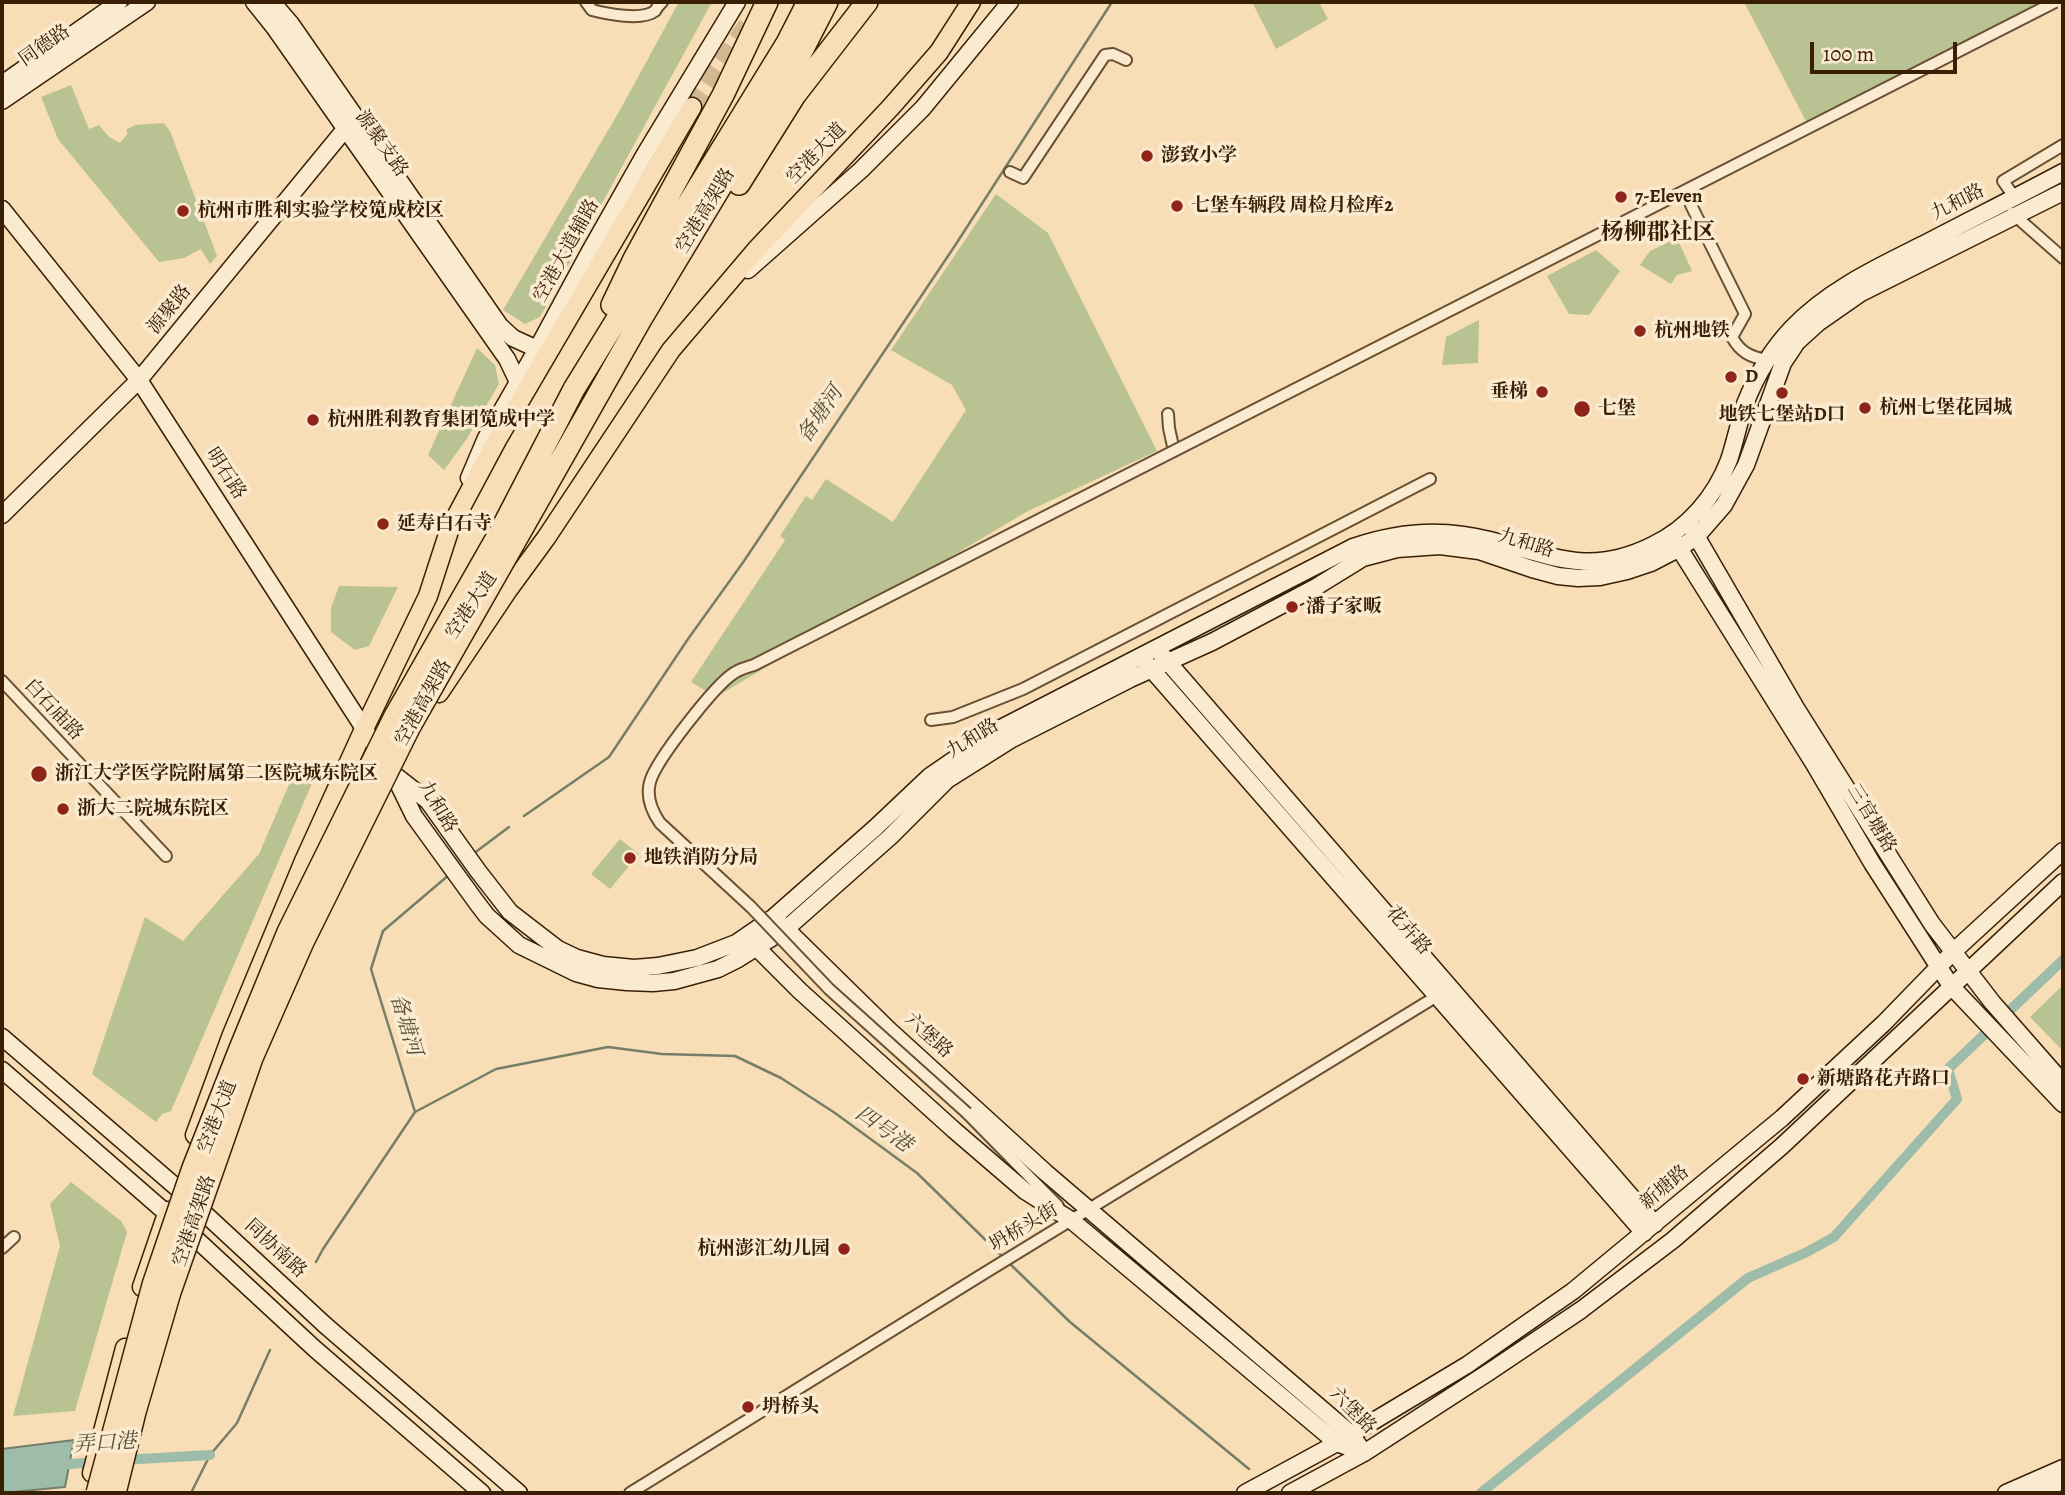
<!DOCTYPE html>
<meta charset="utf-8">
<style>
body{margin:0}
#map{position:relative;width:2065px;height:1495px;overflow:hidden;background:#f8deb7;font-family:Alegreya,serif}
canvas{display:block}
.frame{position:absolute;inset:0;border:4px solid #392005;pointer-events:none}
.scale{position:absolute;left:1810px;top:42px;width:147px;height:32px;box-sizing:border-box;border:4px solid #392005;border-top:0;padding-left:9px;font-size:21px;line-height:24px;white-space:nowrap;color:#392005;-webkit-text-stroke:5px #faead0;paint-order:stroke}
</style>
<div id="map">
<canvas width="2065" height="1495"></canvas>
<div class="frame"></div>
<div class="scale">100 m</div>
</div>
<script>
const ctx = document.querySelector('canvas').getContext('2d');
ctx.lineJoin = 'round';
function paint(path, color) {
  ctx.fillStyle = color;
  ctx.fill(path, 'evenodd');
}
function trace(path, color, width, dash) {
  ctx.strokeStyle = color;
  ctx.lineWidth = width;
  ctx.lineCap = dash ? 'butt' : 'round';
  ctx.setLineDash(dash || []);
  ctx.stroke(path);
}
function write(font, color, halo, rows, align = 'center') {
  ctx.font = font + ' Alegreya,"Noto Serif SC",serif';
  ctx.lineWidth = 7;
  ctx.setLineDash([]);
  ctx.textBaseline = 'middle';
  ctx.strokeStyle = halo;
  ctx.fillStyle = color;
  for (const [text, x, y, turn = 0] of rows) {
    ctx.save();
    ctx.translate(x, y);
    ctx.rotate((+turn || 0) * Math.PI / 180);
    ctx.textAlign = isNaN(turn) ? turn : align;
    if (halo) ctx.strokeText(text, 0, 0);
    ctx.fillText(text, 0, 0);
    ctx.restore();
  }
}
const green = new Path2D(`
 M679,2H712L540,317L525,324L503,310L620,110Z
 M1252,2H1319L1328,19L1276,49Z
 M1744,2H2043L1807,123Z
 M71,85L89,129L99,125L109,137L120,143L128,133L126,132L127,129L136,125L164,123L170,131L217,256L210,264L201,249L184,258L159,262L58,139L41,97Z
 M996,194L1048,233L1157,451L1026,512L716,697L691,682L785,540L780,536L806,496L812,500L826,479L893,522L966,410L952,385L891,350Z
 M1677,238L1692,271L1677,275L1671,284L1640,265L1650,251Z
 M1596,250L1620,271L1589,315L1569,314L1547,276Z
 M1479,320L1478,363L1442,365L1446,337Z
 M477,348L495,365L499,384L466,440L444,470L428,455Z
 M339,586L398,587L369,646L355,650L331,632V608Z
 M297,766L319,767L171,1111L162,1114L156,1122L92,1074L145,917L183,941L259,854Z
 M620,839L639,854L610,889L591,874Z
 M2063,985V1051L2030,1017Z
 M71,1182L121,1221L127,1232L75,1411L13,1416L60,1246L50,1204Z`);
const water = new Path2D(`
 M74,1440L65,1487L2,1493V1449Z`);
const stream = new Path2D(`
 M524,816L609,757L688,639L744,561L956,244L1112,2
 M473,854L509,827
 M415,1112L371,969L383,931L450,874
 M316,1262L323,1249L415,1112L496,1069L608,1047L662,1054L735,1056L781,1078L835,1113L917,1173L1003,1257
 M1008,1262L1070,1322L1249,1469
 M191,1493L210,1455L237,1423L270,1350`);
const canal = new Path2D(`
 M122,1460L210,1455
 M56,1465L99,1462
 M1481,1493L1748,1278L1807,1252L1834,1237L1957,1099L1948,1069L2063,960`);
const primaryTunnel = new Path2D(`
 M692,107L751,19`);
const street = new Path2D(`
 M586,2L592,10C607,14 642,21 655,11C656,9 660,4 662,2
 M1010,172L1023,178L1105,55L1113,54L1126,60
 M2015,198L2003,181L2063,145
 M1691,205L1745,314L1732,337C1740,352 1750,357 1767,360
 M2012,213L2063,258
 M1168,414L1169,428L1174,451
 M2,681L166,856
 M931,720L953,717L1023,689L1430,479
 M992,1133L967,1113L1058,1206
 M2,1248L14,1237
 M630,1493L983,1274L1437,996`);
const secondary = new Path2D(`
 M254,2L274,27L507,359L518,382
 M272,2L291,24L500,326L513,338L537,349
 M2,84L119,2
 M2,101L147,2
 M2,209L139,380L394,775L414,816L477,903L487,916L519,945L576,973L598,979L627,982L653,983L674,981L718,969L738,959L786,929L890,837L947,780L1012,739L1130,679L1212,642L1316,587L1363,558L1397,549L1440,546L1479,551L1532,569L1558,576L1578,578L1600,577L1627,571L1651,563L1680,548L1697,536L1724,505L1746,465L1783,363L1797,342L1818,323L1861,293L2063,192
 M748,270L861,170L923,108L1010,2
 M469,478L486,438L537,349L590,251L645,154L737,2
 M2,515L139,380L355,117
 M1691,527L1796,708L1932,924L1992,1002L2063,1083
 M1674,540L1814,764L1872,863L1951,986L2063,1104
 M1161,654L1655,1224
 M1146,663L1644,1233
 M396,776L428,801L478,871L510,912L558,949L577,958L603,965L634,968L658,966L697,958L736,943L774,917L875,828L930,776L997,730L1353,547C1388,535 1425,529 1463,535C1536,545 1578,583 1653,545C1688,528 1715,497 1729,460C1735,442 1739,422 1745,404C1756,376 1772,349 1792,328C1829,289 1880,266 1926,243C1972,219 2018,196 2063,172
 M750,941L800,991L954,1130L1025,1191L1071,1220L1337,1443L1364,1453L1351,1434L1045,1172L889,1030L780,923
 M2,1037L176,1187L325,1325L519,1493
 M2,1070L195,1238L315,1349L482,1493
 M1245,1493L1337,1443L1467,1365L1573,1291L1782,1118L1884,1023L1954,951L2063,851
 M1290,1493L1364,1453L1489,1372L1581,1310L1673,1240L1782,1146L2063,882
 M2006,1493L2063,1468
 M2034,1493L2063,1481`);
const primary = new Path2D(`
 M439,693L508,590L546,538L671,350L756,250L891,107L939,52L971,2
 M195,1135L231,1037L304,861L364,729L428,596L450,528L497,440L692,107
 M142,1287L168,1211
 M92,1473L125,1348`);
const highway = new Path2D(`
 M739,184L795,95L867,2
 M612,305L634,259L723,95L767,2
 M500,532L574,389L787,43L808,2
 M514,543L641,319L801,53L827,2`);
const streetBridge = new Path2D(`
 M967,1113L829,989L751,907L660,823C651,810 646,797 650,782C656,760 715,685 734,673C740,669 747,667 754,665L2055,2`);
const highwayBridge = new Path2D(`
 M97,1493L153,1285L193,1168L239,1051L288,932L395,716L500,532
 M115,1493L135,1412L170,1292L252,1058L303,942L410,726L514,543`);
const markers = [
 [1147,156,7,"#8f2418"],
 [1621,197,7,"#8f2418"],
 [1177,206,7,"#8f2418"],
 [183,211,7,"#8f2418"],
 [1640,331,7,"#8f2418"],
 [1731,377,7,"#8f2418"],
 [1542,392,7,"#8f2418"],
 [1782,393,7,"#8f2418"],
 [1865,408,7,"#8f2418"],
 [1582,409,9,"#8f2418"],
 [313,420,7,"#8f2418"],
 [383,524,7,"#8f2418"],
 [1292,607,7,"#8f2418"],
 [39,774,9,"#8f2418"],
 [63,809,7,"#8f2418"],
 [630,858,7,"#8f2418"],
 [1803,1079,7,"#8f2418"],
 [844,1249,7,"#8f2418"],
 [748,1407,7,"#8f2418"]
];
const streetNames = [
 ["同德路",45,46,-35],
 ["源聚支路",381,144,55],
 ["空港大道",817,154,-46],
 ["九和路",1958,203,-27],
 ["空港高架路",706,211,-59],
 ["空港大道辅路",567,251,-61],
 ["源聚路",170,310,-51],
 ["明石路",225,474,57],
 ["九和路",1526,544,17],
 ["空港大道",472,606,-56],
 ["空港高架路",424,703,-61],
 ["白石庙路",53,710,47],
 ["九和路",973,739,-32],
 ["九和路",437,807,59],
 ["三官塘路",1871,819,59],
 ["花卉路",1408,931,49],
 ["六堡路",928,1036,42],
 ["空港大道",218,1117,-69],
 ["新塘路",1665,1188,-40],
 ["空港高架路",195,1221,-71],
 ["坍桥头街",1024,1228,-31],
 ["同协南路",275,1249,43],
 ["六堡路",1352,1411,45]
];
const poiNames = [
 ["澎致小学",1161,156],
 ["7-Eleven",1635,197],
 ["七堡车辆段 周检月检库2",1191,206],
 ["杭州市胜利实验学校笕成校区",197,211],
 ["杭州地铁",1654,331],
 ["D",1745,377],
 ["垂梯",1528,392,"right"],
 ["杭州七堡花园城",1879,408],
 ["七堡",1598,409],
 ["地铁七堡站D口",1782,415,"center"],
 ["杭州胜利教育集团笕成中学",327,420],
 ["延寿白石寺",397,524],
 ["潘子家畈",1306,607],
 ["浙江大学医学院附属第二医院城东院区",55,774],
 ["浙大二院城东院区",77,809],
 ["地铁消防分局",644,858],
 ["新塘路花卉路口",1817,1079],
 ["杭州澎汇幼儿园",830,1249,"right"],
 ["坍桥头",762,1407]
];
const waterNames = [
 ["备塘河",821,415,-56],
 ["备塘河",405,1025,73],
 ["四号港",883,1130,35],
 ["弄口港",105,1444,-4]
];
const quarterNames = [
 ["杨柳郡社区",1658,233]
];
paint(green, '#b9c292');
paint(water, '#9ebcaa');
trace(water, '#767e68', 2);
trace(stream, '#767e68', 2.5);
trace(canal, '#9ebcaa', 10);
trace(primaryTunnel, '#d2b893', 18, [18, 9]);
trace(street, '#695032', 14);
trace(secondary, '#392005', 19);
trace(primary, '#392005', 21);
trace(highway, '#392005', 24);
trace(street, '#faead0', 10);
trace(secondary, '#faead0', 16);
trace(primary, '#f8deb7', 18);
trace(highway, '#f8deb7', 21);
trace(streetBridge, '#695032', 14, []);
trace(highwayBridge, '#392005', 24, []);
trace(streetBridge, '#faead0', 10);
trace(highwayBridge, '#f8deb7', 21);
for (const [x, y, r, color] of markers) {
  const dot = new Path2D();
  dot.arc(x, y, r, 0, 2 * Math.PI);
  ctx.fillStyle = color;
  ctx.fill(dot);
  trace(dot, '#faead0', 2.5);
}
write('19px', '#392005', '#faead0', streetNames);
write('bold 19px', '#392005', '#faead0', poiNames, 'left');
write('italic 21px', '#574f37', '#faead0', waterNames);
write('bold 23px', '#392005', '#faead0', quarterNames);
</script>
